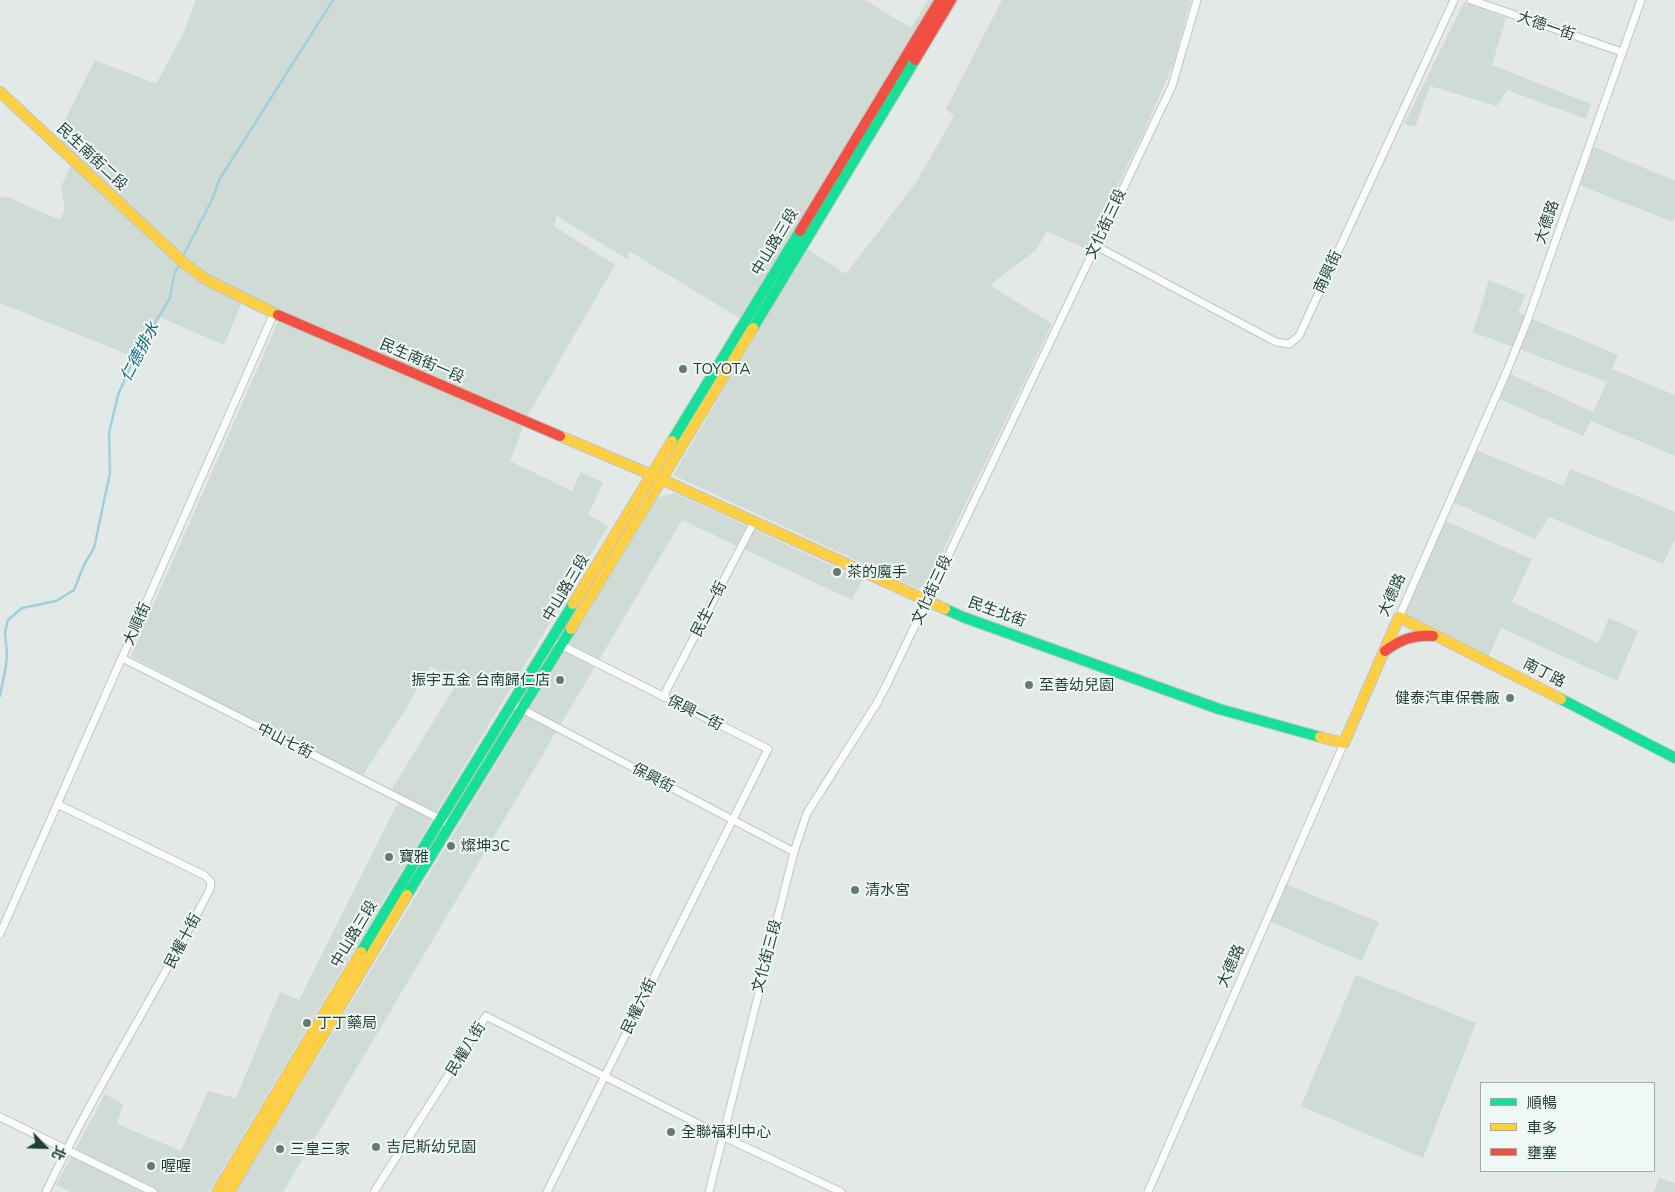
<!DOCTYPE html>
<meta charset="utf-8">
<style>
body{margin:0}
#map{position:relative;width:1675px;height:1192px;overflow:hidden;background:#e3e9e6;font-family:Mulish,"Noto Sans TC",sans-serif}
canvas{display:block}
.legend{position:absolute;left:1480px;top:1082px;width:175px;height:90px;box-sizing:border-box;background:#f0f8f5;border:1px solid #9caea9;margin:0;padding:6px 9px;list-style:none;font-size:15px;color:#1f3e37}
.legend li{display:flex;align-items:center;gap:10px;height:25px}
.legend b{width:25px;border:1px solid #9caea9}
.north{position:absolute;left:20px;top:1122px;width:50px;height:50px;-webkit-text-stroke:4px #f0f8f5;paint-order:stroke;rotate:114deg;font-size:14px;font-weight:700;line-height:20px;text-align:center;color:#1f3e37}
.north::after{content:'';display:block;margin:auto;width:18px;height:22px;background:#1f3e37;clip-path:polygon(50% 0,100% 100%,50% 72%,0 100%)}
</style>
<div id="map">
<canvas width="1675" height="1192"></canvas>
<ul class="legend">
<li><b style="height:6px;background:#16e098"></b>順暢</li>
<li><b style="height:6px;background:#ffcf43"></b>車多</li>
<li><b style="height:6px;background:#f24e42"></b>壅塞</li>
</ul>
<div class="north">北</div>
</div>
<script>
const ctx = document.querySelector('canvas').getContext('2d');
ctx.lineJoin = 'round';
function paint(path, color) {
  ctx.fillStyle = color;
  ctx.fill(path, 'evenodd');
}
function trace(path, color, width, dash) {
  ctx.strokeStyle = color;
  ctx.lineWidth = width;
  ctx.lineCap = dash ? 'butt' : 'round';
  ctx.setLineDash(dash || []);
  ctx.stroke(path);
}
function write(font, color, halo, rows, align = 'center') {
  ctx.font = font + ' Mulish,"Noto Sans TC",sans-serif';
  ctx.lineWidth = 4;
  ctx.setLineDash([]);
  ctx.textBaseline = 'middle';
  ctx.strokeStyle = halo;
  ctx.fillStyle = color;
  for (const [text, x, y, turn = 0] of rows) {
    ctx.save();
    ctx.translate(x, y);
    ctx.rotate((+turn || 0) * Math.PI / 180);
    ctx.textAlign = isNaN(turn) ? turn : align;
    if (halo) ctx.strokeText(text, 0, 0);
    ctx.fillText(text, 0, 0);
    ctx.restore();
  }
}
const built = new Path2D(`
 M196,0H865L911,28L928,0H959L806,248L846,274L917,181L954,116L946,109L1002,0H1191L1173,65L1144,132L1086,249L1047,231L1036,250L990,285L1052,324L927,584L918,589L673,475L759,330L629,251L628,260L557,216L554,226L615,265L528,415L510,461L572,491L581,472L603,483L588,515L608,526L209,1192H70L56,1185L105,1094L123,1104L117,1124L181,1151L208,1091L236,1098L280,992L299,1000L398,802L387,797L457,683L430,666L406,709L363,775L250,719L131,656L282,313L246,293L224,345L160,317L137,358L20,311L0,303V198L5,196L60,220L65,210L61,187L70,167L59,132L95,60L156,84L183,34Z
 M1464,2L1506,18L1492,65L1591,104L1586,119L1507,90L1497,106L1430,86L1415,127L1404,124Z
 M1594,147L1675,181V217L1673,222L1579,185Z
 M1489,280L1525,295L1518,313L1618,355L1612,369L1675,395V456L1591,421L1583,436L1497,398L1508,373L1593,412L1607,382L1473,332Z
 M1474,449L1563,486L1571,469L1675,512V539L1663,564L1549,517L1535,539L1449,500Z
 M675,493L863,580L852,600L682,520L283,1192H236L658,497Z
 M1443,520L1532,559L1512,602L1598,643L1609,618L1638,631L1617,681L1501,628L1489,656L1404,615Z
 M1285,884L1379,922L1362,961L1269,921Z
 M1356,975L1476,1023L1423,1158L1301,1106Z
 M1659,1178L1675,1183V1192H1654Z`);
const stream = new Path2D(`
 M182,258L212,200L219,180L333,0
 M0,696L6,665L7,654L5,632L8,620L22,608L56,601L74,590L84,565L94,548L110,473L109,433L118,395L133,360L170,298L174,275L180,263`);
const street = new Path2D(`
 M1471,0L1622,52
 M1096,246L1276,342L1289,344L1299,336L1454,0
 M1399,617L1507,371L1526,324L1641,0
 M122,658L450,824
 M663,697L754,522
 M518,707L794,852
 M0,934L274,313
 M0,1117L153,1192
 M46,1192C95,1088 158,991 210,889L211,882L204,875L57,804
 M374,1192L486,1016L722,1136L841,1192
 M547,1192L768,749L559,644
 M709,1192L794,852L807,813L877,703L887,684L1172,86L1197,0
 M1148,1192L1344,743`);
const fast = new Path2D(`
 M753,328L915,60
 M672,441L800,231
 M945,609L963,617L1219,709L1320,737
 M1561,699L1675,758
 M407,895L571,629
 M361,952L440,820L573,604`);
const slow = new Path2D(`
 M0,92L185,264L207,280L278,315
 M560,436L652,475L945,609
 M573,604L672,441
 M571,629L753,328
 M1320,737L1344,743L1399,617L1561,699
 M217,1192L361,952
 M229,1192L407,895`);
const jam = new Path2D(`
 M915,60L951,0
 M800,231L940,0
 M278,315L560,436
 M1385,651C1400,640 1414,634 1433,636`);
const markers = [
 [683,369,5,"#647a74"],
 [837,572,5,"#647a74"],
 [560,680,5,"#647a74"],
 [1029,685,5,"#647a74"],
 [1510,698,5,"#647a74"],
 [451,846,5,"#647a74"],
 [389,857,5,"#647a74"],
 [855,890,5,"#647a74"],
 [307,1023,5,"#647a74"],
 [671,1132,5,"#647a74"],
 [376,1147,5,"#647a74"],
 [280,1149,5,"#647a74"],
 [151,1166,5,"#647a74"]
];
const streetNames = [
 ["大德一街",1546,26,19],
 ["民生南街二段",92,157,43],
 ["大德路",1547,222,-71],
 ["文化街三段",1106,224,-65],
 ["中山路三段",775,242,-59],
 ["南興街",1328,272,-65],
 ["民生南街一段",422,361,23],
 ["中山路三段",566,588,-59],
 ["文化街三段",932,590,-65],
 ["大德路",1392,595,-66],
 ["民生一街",709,609,-63],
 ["民生北街",997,612,20],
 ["大順街",137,624,-66],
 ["南丁路",1544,673,27],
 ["保興一街",695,713,27],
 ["中山七街",285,741,27],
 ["保興街",653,778,28],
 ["中山路三段",354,934,-59],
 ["民權十街",183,941,-62],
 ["文化街三段",767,956,-75],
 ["大德路",1231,966,-66],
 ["民權六街",639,1006,-64],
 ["民權八街",466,1049,-58]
];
const poiNames = [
 ["TOYOTA",693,369],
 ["茶的魔手",847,572],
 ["振宇五金 台南歸仁店",550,680,"right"],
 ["至善幼兒園",1039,685],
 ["健泰汽車保養廠",1500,698,"right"],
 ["燦坤3C",461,846],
 ["寶雅",399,857],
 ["清水宮",865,890],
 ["丁丁藥局",317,1023],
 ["全聯福利中心",681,1132],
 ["吉尼斯幼兒園",386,1147],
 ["三皇三家",290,1149],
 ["喔喔",161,1166]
];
const waterNames = [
 ["仁德排水",140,352,-62]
];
paint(built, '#d0dbd6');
trace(stream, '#9fd0db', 2.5);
trace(street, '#c0c6c3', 9);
trace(fast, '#bec7c4', 12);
trace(slow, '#bec7c4', 12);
trace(jam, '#bec7c4', 12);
trace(street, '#fbfcfb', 7);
trace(fast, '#16e098', 10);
trace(slow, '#ffcf43', 10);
trace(jam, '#f24e42', 10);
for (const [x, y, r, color] of markers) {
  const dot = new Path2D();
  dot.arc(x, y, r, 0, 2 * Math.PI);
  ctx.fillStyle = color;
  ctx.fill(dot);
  trace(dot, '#f0f8f5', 2);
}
write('15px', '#1f3e37', '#f0f8f5', streetNames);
write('15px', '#1f3e37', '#f0f8f5', poiNames, 'left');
write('italic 16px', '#14687e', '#f0f8f5', waterNames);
</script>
